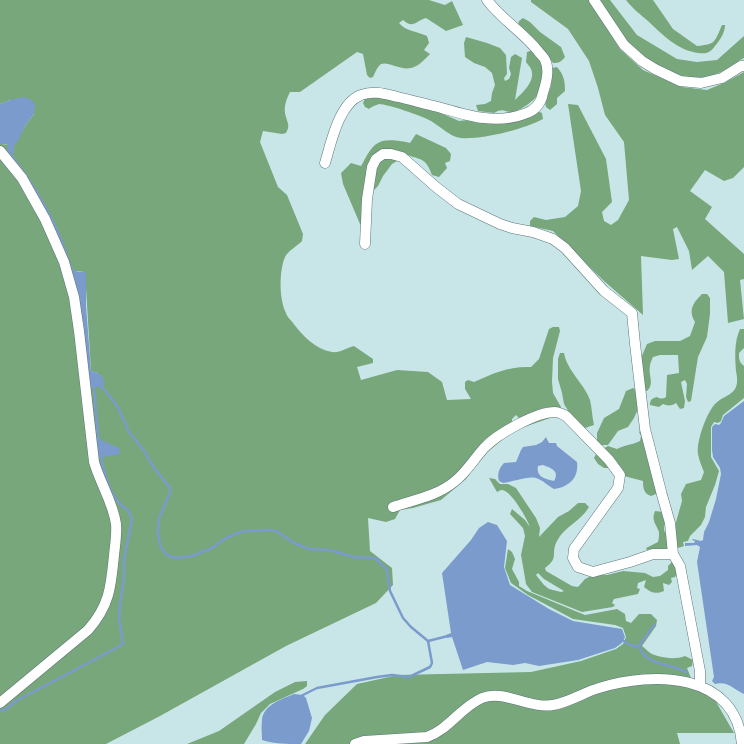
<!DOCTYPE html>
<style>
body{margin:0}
canvas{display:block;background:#c8e6e8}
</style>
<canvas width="744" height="744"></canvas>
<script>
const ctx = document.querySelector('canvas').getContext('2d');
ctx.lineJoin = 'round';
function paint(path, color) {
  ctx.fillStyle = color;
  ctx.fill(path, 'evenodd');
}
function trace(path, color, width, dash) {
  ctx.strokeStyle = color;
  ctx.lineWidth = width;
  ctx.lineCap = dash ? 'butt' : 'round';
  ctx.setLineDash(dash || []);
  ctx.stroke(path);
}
const forest = new Path2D(`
 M0,0H429L445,5L452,1L463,25L446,31L426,18C416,21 413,29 403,20L399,23C407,32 417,31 427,36L429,43L424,50L430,54C426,58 420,65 414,67C401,73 385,58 379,66C376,69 375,73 373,77L370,78L367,75L363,54L357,52L300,92H290C286,100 283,108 286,117C288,124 290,126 286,133L282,134L263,131L260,142L278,187L287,195L303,234L302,241C297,246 288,251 285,257C279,271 279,299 286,313C287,317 291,320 293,323C302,335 315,349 332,352C340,353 346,348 354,346L373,359V363L357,367L361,380L397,370L428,372L442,382L447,400L471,399L465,389V382L468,380L474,382C494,373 509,366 531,367L539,359L549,329L553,327H559L560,331L553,358L552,382L553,393L561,407L556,416L527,426L516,415L512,419V432L485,454L466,479L441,500L413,508L400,510L395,519L386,522L368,518L370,551L392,568L393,585L376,603L286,646L160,716L106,744H0V144L14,145L25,126L34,114L10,100L0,104ZM75,271L85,272L91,371L98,373L90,388Z
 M531,0H589L620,49L643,70L682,87L707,90L726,82L744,72V167L733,178L724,181L705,170L690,191L712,207L705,219L744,254V279L740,280L744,319L728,323L724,272L708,256L692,270L689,251L677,227L673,229L679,259L672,260L641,256L643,315L604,281L553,231L530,226V221L534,217L546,220L565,217L578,206L581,191L568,104L578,105L606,159L612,202L602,212L604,221L611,225L618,220L629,200L624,142L605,115L598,88L589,61L568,29L531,2Z
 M599,0H610L637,35L677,59L697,62L717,60L744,36V58C733,64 723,73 710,76C701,78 692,78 683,76C663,71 635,52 622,36C613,25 606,12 599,0Z
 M626,0H653L673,29L697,46C716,44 714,43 722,25H725C725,33 720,40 715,46C710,53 706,54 698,53C677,50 663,35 649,22C641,15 632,8 626,0Z
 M523,18L530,22L540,32L561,47L565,57C561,62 559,63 553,63L542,48L518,25L519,21Z
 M466,37L487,43L500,48L506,55L507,74L504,78L505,81L509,79L511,74L509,68L511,57L515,54L522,58L515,100C523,92 536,81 531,69C530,66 527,64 526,62L527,52L533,50C534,50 539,55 539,55C546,67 544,87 536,97C531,103 523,108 516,111C506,115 505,106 494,113L478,111L476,105L485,104L491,101L492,93L495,85L492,73L485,67L474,63L465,57L464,43Z
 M557,67C564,75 565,81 565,91L557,98V104L550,110L546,107L545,102L551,86L552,68Z
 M378,97L432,109L459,121L537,111L542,113L543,119C524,129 482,140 461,138C450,137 440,126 431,121C422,116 388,104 379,104C376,105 371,107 369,109L365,107L363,103L365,99Z
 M416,134L446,148L451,154L450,161L445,163L447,168L439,177L432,175C426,159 423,160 407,155L392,164L383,176L378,186L371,193L362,225L360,224L343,184L341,173L351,163L361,166C366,158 370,147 378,143C385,138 402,141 410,143Z
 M702,294H707L710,298V314L707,337L698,357L691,401L688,402L686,397L687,384L685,380L681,382L685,401L684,408L680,409L676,403C673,406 667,406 663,404L659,407L650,405C650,400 652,398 657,397C660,399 663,399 666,397L667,375L679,373L678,355H660L653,357C652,359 650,364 650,366C648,375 655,384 647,391H644L641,358L647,344L655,341H680L690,336L695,322C688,310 693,303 702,294Z
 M740,329H744V348L739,353C739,359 739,362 744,366V398L723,415L721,421L718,423L714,422L711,427V457L719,471L715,485L706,507L705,517L701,525L690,536L688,541L683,542L684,546C673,551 659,547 647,550L646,548L658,542C659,539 659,535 659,532C656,524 651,520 655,511L663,512C670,525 656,530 673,539L674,529L682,501L681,494L686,484L701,480L704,472C702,467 699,460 698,454C696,442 707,411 716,403C722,397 733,395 736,387C738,382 737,376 736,371C735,357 734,342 740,329Z
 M560,353H564C567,371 584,383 590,400C592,408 592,417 594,425L585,428L579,425L572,417L564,404L562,393L558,379V359Z
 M633,388L638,391L639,407L634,418L628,427L618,431L608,445H601L597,441V433L604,418L619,409L626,391Z
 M641,429L656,489V494L651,496C644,494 643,488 643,481L624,476L611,468H604L598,464L594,458L597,452L608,446L617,449C624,445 632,445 640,441L641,436L639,432Z
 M489,478L495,479L500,484H508L516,488L536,518L540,528L539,537L558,517L569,511L578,503H585L589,507C581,521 564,527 557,541C550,554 560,557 545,568L546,571L572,586L578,587L585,579L593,575H607L623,571L645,573L653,577L660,576L668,570V566L672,562L676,563L678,572L675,577L671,578L672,582L669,585L663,583L664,591C655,595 650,592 644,587L646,580L638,583L637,588L640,589L638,594L614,599L612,603L615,605L613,607L582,612L532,592L526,584L521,555L525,536L523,528L510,514L512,509L525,520L530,527C527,518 513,495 505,491C501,489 501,490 497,492ZM538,573L544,579L564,591L561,592L549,589L544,585L536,575Z
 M508,549L512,552L515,559L512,569L519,582V586L527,591L585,615L617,609L625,614L626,621L631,623L639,614H651L657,620L656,626L642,646C645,648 648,652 652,654C662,658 675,660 685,656L693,660L692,666L687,668L691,678L715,700L734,733H677L680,744H305L325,715L357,684L398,675L531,672L581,661L616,649L623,644L626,637L623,628L615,625L573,619L528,595L511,583L505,568Z
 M307,681V686L303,689L270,704L261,713L256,724L244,744H187L219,731L275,692L295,682Z`);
const water = new Path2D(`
 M23,97L30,99L35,104L34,114L25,126L18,141L14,145V153H8L7,144H0V104L10,100Z
 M70,269H73C76,272 80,272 85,272L86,274V305L91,371C100,373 105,376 104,386L90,388Z
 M744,401V694C733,689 728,681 715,684L712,681L714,677L697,562L700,547L697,545L685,546V543H694L695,541L692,540L693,539L701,541L703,540L704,532L709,522L716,499L721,474L720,468L713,457L712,450V427L715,424L719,425L721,423L724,416Z
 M96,436L103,441L119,448L120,454L98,458L95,439Z
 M546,437L549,443H556L557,446L577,462C579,478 569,487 554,489C548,486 543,480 536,478C528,476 512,482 503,483L499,481C497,474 499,468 504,463L516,462L521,450L523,447L536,445L542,442ZM543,465C551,468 560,471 554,481C545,479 536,477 538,466Z
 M488,522L497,525L507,541L504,567L510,585L549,609L573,621L622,629L625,637L622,643L615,648L578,660L539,666L525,663L513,665L487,662L463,670L452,637L447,638L446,635L451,633L442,573L471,540L479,528Z
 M294,694L303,695L306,698L312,718L309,731L301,744C288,744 273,744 262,740C262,734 261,727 262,720C263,705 282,699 294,694Z`);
const stream = new Path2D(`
 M11,151V155C29,179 46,205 58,233C64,245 67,258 72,270
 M98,385L104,389L117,406L129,432L145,452L152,465L170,488V493L159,518L158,532L159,540L161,548L167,555L175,558L192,556L212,548L226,538L235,534L245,531L269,530L276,531L294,543L309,549L329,550L354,557L375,558L387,570L390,591L403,618L411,627L428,641L432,663L430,667L409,677L392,675L377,677L317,688L301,696
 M94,386L98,439
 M621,639C626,642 632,648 639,646C645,663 661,663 676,668C680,669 683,671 687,672
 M428,641L448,636
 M639,646L654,625
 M0,711L5,710L16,701L120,646L123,643L119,619L120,605L124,578V559L132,519L128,510C110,501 104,474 101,456`);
const street = new Path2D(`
 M594,0L624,45L642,61L655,69L680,81L701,83L722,78L741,66H744
 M0,151L22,178L45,219L64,262L74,297L79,331L94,462C100,483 113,502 116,524C117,534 115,545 114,555C111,586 110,605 88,630L0,703
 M325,163C331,143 339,103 361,95C373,90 385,94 398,97C411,100 425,104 438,107C466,115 495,125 524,114C534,111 541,104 543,93C546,83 550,70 545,60C544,57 540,54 538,51C523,32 502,20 487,0
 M365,244L367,199L372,167L376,159L383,154H391L402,157L436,187L458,204L500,224L512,228L533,232L553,239L565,248L604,291L632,313L635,344L645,429L662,495L670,523L673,554L680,566L700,671V686
 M393,507C413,500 437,496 454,482C466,473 474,459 484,448C497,434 536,412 555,412C559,412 562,414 566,416L609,460L620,475L618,488L574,549L573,558L578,567L593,572L630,562L653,554H673
 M355,744L364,741L427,737C448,730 461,707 482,698C502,689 530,709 553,705C567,703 585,692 599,688C653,671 736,672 742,744`);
paint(forest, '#78a77b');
paint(water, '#7b9bcd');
trace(stream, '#7b9bcd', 2.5);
trace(street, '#5c7678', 11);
trace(street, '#fff', 10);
</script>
